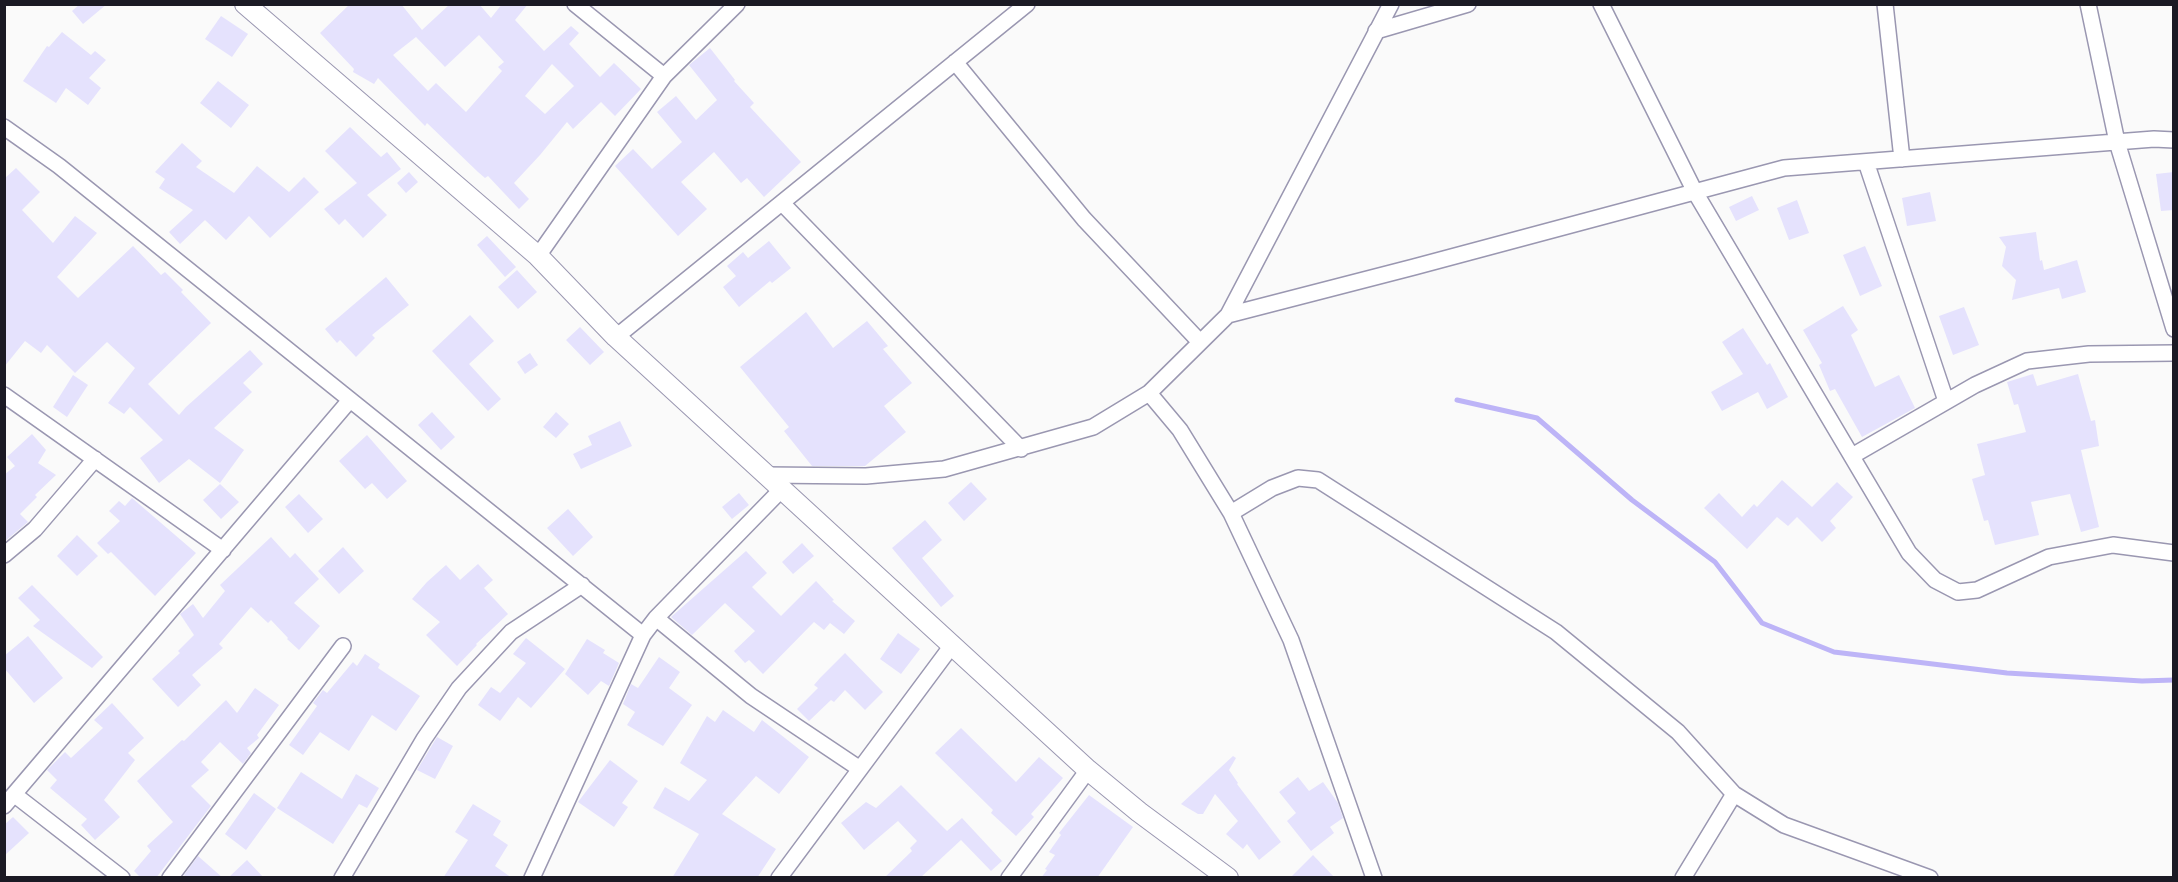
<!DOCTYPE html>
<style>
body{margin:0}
#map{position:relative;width:2178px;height:882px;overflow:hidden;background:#fafafa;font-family:"DejaVu Sans",sans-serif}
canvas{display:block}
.frame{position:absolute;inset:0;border:6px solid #1b1a24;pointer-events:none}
</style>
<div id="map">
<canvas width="2178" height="882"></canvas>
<div class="frame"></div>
</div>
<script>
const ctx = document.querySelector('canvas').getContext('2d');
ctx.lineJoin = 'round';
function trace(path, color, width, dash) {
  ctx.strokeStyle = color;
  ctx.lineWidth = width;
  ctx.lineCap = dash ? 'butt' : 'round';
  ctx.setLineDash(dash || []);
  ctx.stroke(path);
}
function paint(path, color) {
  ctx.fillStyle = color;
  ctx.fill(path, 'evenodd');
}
const stream = new Path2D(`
 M1457,400L1537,418L1632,500L1715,562L1762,623L1834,652L2007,673L2142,681L2174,680`);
const building = new Path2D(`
 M80,4H107L83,24L72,11Z
 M350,4H401L422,30L450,4H479L491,18L502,4H528L515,20L544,51L571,26L579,33L569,44L600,77L614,63L641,89L615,116L601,102L573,129L567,122L540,155L514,183L529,199L519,209L488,176L485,178L478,172L427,123L425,126L378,78L374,84L353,72L354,69L320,33ZM479,35L504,62L498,67L502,71L466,112L436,83L428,91L393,55L416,37L445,67ZM552,64L574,86L545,114L525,96Z
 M221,16L248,34L232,57L205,39Z
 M62,32L91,55L95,51L106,60L89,78L101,88L88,105L66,88L56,103L23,81L47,46L49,47Z
 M710,48L735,80L734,81L754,103L750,107L801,162L764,197L747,178L741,183L714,152L681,182L707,209L678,236L615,166L633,149L652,169L682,142L657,112L676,96L696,120L717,100L689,65Z
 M218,81L249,105L231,128L200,103Z
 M350,127L381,157L387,152L401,169L367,195L387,215L363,238L345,219L339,225L324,209L357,183L325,151Z
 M182,143L202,161L196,167L234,193L257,166L289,192L304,177L319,192L270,238L249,216L226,240L205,220L180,244L169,232L193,210L159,188L165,179L155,172Z
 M16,168L40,192L22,210L53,243L75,216L97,233L57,277L78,298L133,246L161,275L165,272L183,290L181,292L211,323L148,384L179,415L186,407L250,350L263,364L243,383L252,392L214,428L244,450L220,483L189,459L159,483L140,458L163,440L130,407L124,414L108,403L135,368L107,342L75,373L47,345L41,353L25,341L4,367V179Z
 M409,172L418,182L406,193L397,183Z
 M2174,172V210L2161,211L2156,174Z
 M1930,192L1936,221L1907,226L1902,198Z
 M1752,196L1759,210L1736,221L1729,207Z
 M1797,200L1809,233L1789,240L1777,208Z
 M2036,232L2040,261L2042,260L2044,270L2077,260L2086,292L2062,299L2059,288L2012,300L2016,280L2002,266L2006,247L1999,237Z
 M487,236L516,267L505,277L477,245Z
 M769,241L791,268L772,283L770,281L739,307L723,287L736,276L727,266L743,252L748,258Z
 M1865,246L1882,286L1860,296L1843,255Z
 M517,270L537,292L518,309L498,287Z
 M386,277L409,305L372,335L375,338L356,357L340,340L337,343L325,329Z
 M1843,306L1858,330L1851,335L1875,387L1899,375L1915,408L1862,437L1835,389L1830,391L1819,365L1822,363L1803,330Z
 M1964,307L1979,345L1953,355L1939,316Z
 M806,312L833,348L867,321L888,346L883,349L912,383L884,406L906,432L865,466H812L784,431L789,427L740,367Z
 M470,315L494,341L469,364L501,399L488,411L432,351Z
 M580,327L604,352L590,365L566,340Z
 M1743,328L1767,365L1770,363L1788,397L1767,409L1758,392L1722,411L1711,392L1743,374L1722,342Z
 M530,353L538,365L525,374L517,362Z
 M2033,374L2037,386L2078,374L2091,421L2095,420L2099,446L2081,450L2099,527L2081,532L2070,494L2031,502L2039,535L1995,545L1988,520L1984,521L1972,479L1985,475L1977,444L2026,432L2018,404L2014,405L2007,382Z
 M73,375L88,385L67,417L53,407Z
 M432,412L455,437L441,450L418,425Z
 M556,412L569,424L556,438L543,427Z
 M620,421L632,446L581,469L573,454L592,445L588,436Z
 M32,434L46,450L38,463L56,475L35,495L37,497L20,514L28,522L4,542V475L15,466L7,457Z
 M367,435L407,481L387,499L372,483L365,489L339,461Z
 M1782,480L1812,507L1837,482L1853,497L1830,521L1836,528L1822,542L1797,517L1788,526L1777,517L1747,549L1704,508L1719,493L1742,517L1754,504L1757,507Z
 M971,482L987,499L964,521L948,503Z
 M220,484L239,502L221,519L203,500Z
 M739,493L749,505L732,519L722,507Z
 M299,494L323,519L308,533L285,507Z
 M132,498L196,553L155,596L111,552L108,554L97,543L120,521L109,511L119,501L125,506Z
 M568,509L593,537L573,556L547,528Z
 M925,520L942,540L922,558L954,596L941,607L892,548Z
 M77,535L98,556L77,576L57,556Z
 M271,537L290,558L295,553L319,579L294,603L320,626L299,650L287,639L288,638L271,620L268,623L251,607L219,644L223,648L192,675L201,685L178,707L152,679L180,653L178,651L194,635L180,614L193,604L203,618L225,591L220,585Z
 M802,543L814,556L793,574L782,562Z
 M343,547L364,571L339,594L318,571Z
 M746,551L767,573L752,587L781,616L816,581L834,600L832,601L855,621L844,634L830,623L824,630L814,622L763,674L749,660L745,663L734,651L755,631L725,603L692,635L671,617Z
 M478,564L493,580L484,588L508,614L476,644L477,645L457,666L426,635L440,622L412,599L427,582L446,565L460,580Z
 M32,585L103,657L92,668L33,626L40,620L18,598Z
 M898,633L920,649L901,674L880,659Z
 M28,636L63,678L34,703L4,668V656Z
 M526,638L565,669L531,708L518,697L500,721L478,705L491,687L500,693L526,663L513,654Z
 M587,639L605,650L603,653L619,663L609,686L601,681L588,695L565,674Z
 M845,653L883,692L865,710L845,690L834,702L831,700L809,721L797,709L818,688L814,685L820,678Z
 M365,654L380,664L378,668L420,696L396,731L372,715L349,751L320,732L303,755L289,745L317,706L313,703L323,690L327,693L353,662L357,666Z
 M659,657L680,672L669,688L692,705L663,746L627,725L635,712L623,704L631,684L638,688Z
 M255,688L279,705L257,735L259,738L247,748L251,753L243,764L220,742L201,762L209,770L191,786L211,806L156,878H141L134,871L151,851L147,846L173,822L137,781L182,740L184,741L226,700L237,713Z
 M112,703L144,738L128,753L135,760L104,800L120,817L95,840L81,825L87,819L50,788L57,780L47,770L65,752L71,758L103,728L94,720Z
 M723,710L754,732L762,720L809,757L779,794L756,776L722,814L776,849L757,878H672L699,834L653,808L665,787L689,801L707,780L680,763L707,716L715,722Z
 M961,728L1016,782L1039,757L1063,778L1031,814L1034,817L1016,836L991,813L993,810L935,753Z
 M437,737L453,746L435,779L417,770Z
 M1233,756L1236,758L1229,770L1238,783L1237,784L1281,842L1259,860L1247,844L1243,849L1226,834L1238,821L1215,794L1203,814H1198L1181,804Z
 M610,760L638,781L622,803L628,807L614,827L578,802Z
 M301,772L342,799L356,774L379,788L367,808L359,804L333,844L277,808Z
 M1298,777L1309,791L1323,782L1338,803L1343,818L1330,827L1334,833L1311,851L1287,821L1296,813L1279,792Z
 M901,785L947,831L962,818L1002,861L991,871L961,840L920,878H884L912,851L910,848L917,841L898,821L864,850L841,823L866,802L876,808Z
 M254,793L276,809L246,850L225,834Z
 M1089,795L1133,827L1097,878H1041L1047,870L1045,869L1055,855L1049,852L1061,835L1059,833Z
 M473,804L501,821L493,835L508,845L495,866L512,878H443L468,840L455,832Z
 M13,817L29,833L4,856V825Z
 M1313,855L1335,878H1290Z
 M198,856L223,878H187L184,875Z
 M247,860L264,878H228Z`);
const minor = new Path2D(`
 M575,4L664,76
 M1601,4L1695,192L1909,553L1935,580L1958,592L1977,590L2049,557L2113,545L2174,553
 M1885,4L1902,159
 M2088,4L2117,142L2174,329
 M1376,31L1468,4
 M955,62L1084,219L1199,341
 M4,127L59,166L643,635
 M1866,162L1946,401
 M782,203L1021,449
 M538,256L664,76L737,4
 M1228,315L1414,267L1784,168L2154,139L2174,140
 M616,337L1027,4
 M1149,393L1180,430L1231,513L1291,640L1374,878
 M4,395L223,550
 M1852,456L1975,385L2027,361L2089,354L2174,353
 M765,475L866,476L944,469L1093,427L1149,393L1228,315L1391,4
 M1231,513L1272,488L1298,478L1318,480L1556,632L1678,732L1734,794L1784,825L1930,878
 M4,555L35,529L95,459
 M656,618L751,696L860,769
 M15,795L122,878
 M4,806L350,400
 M170,878L343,646
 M342,878L424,739L459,688L511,632L582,585
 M532,878L643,635L656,618L781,490
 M779,878L953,644
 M1009,878L1088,770
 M1683,878L1734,794`);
const tertiary = new Path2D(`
 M245,4L538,256L616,337L1088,770L1139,812L1228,878`);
trace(stream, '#bdb4f7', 5);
paint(building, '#e5e2fd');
trace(minor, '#9a97b1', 18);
trace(tertiary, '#9a97b1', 22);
trace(minor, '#fff', 15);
trace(tertiary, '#fff', 20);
</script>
